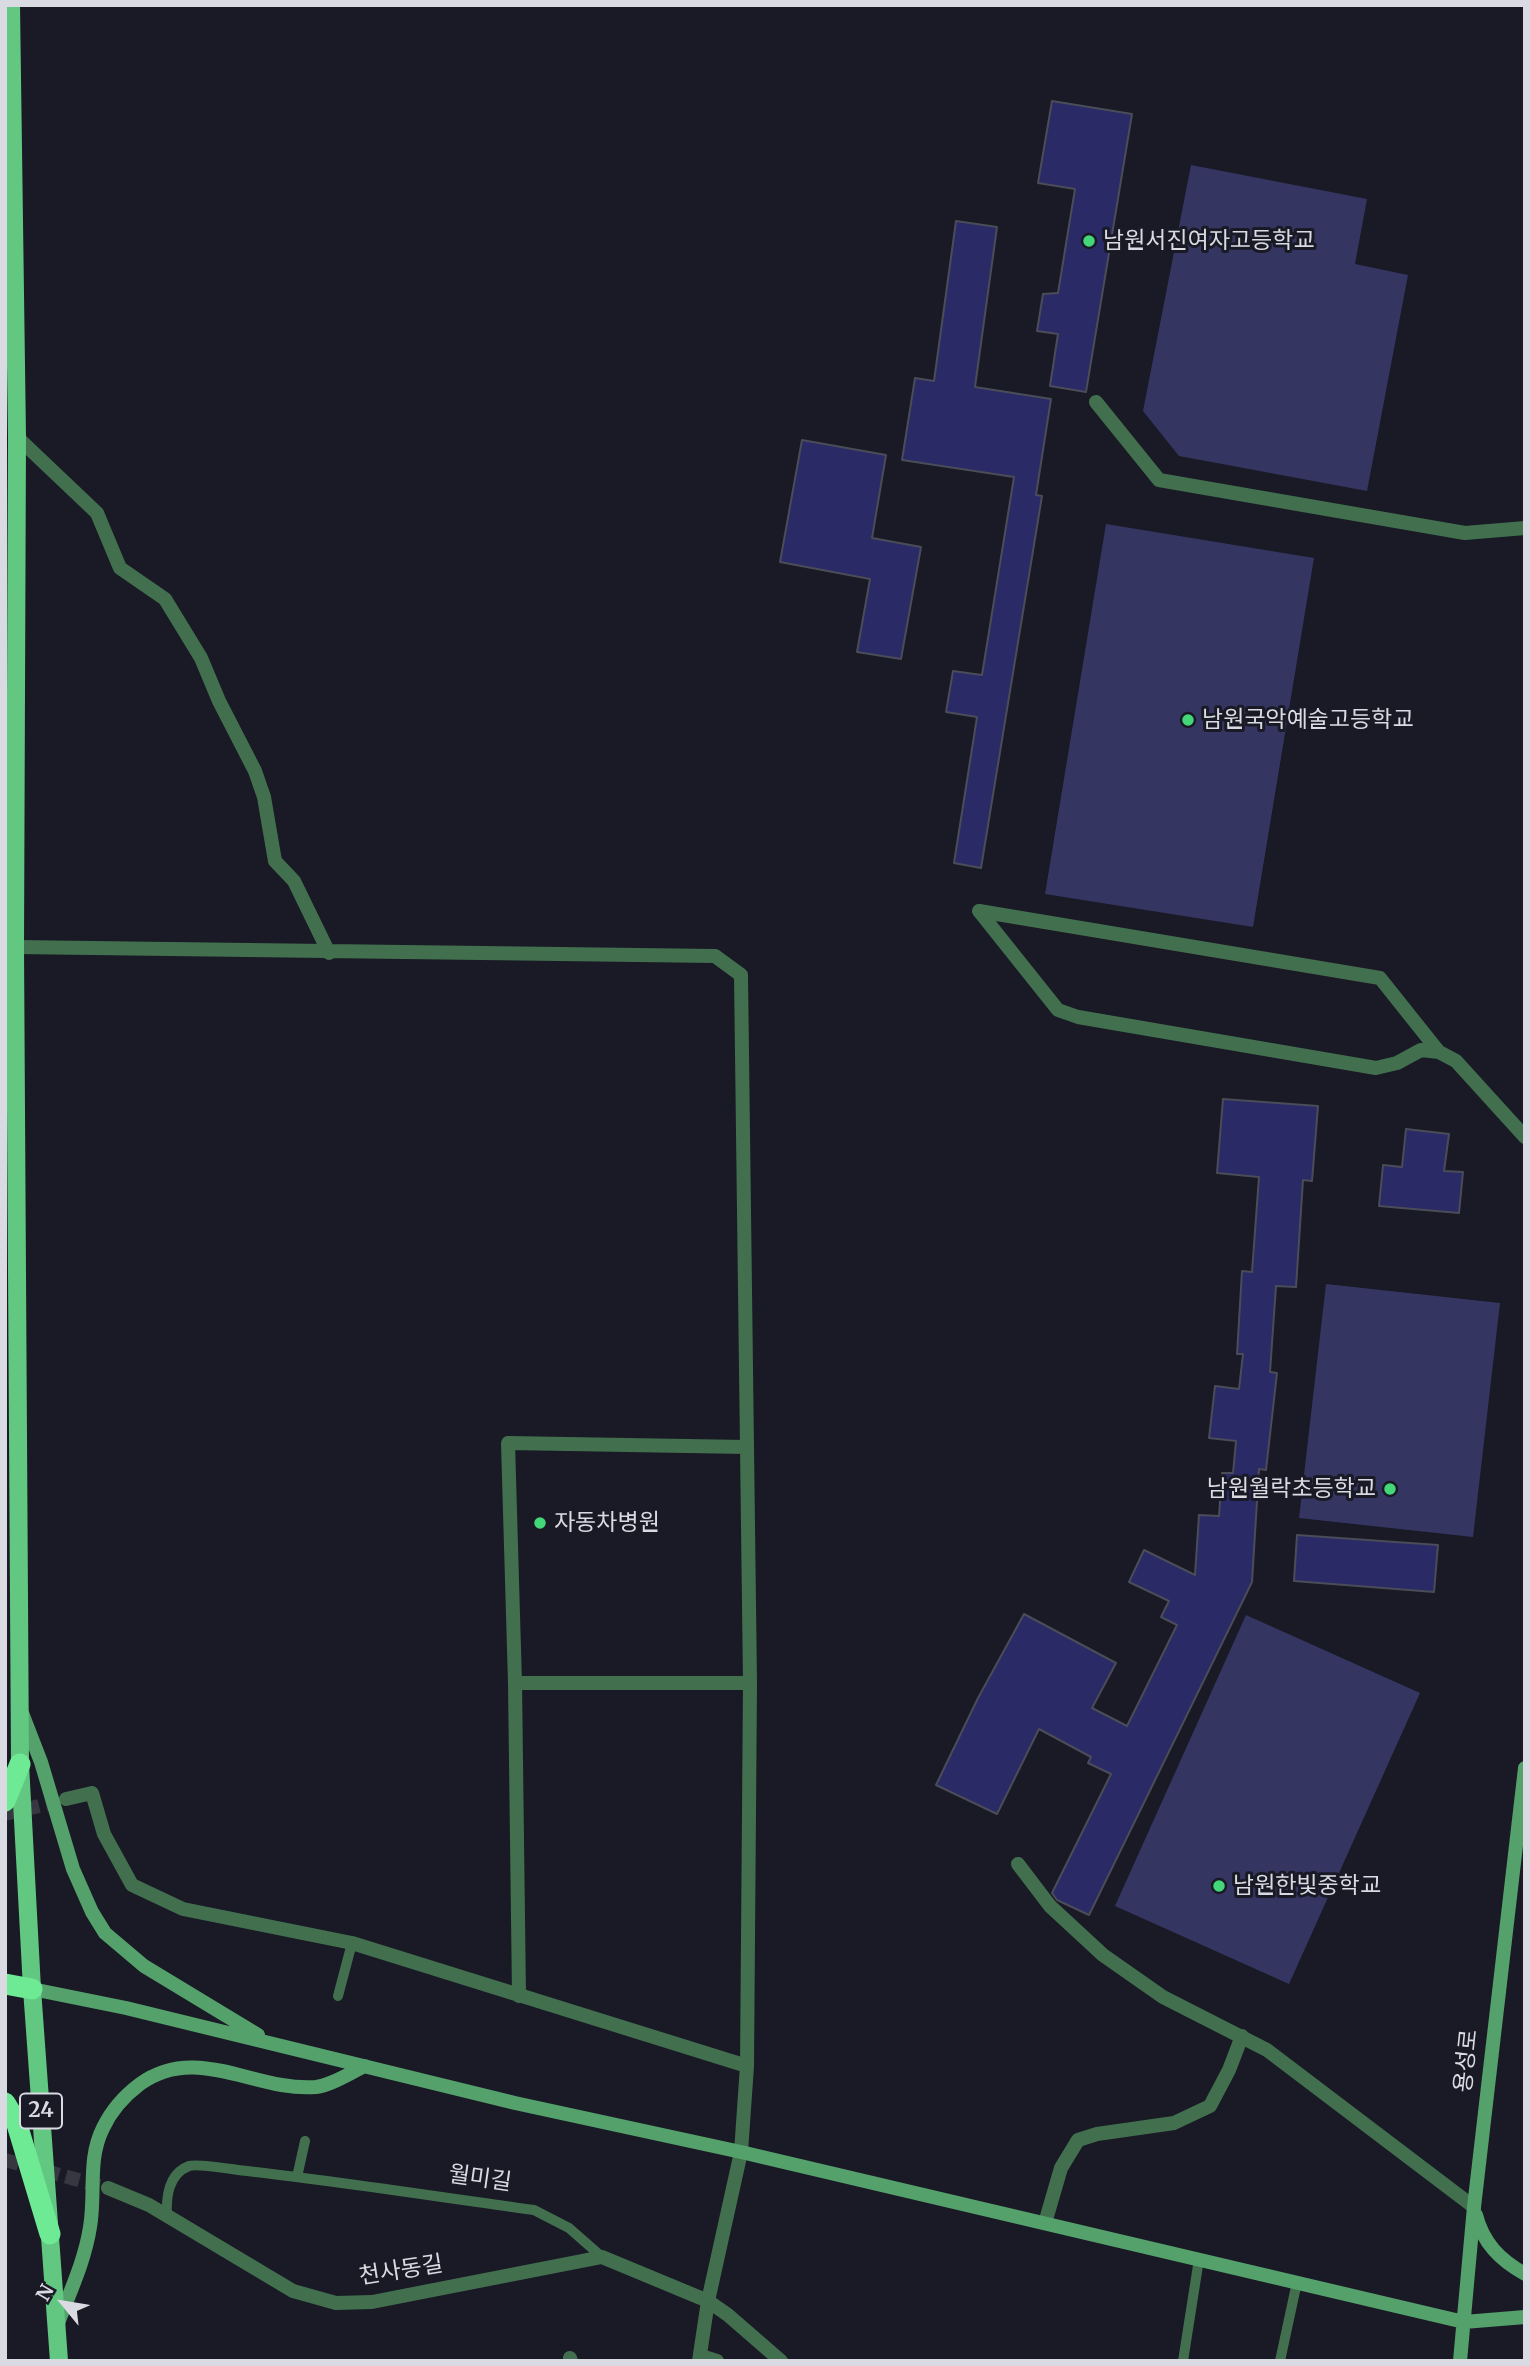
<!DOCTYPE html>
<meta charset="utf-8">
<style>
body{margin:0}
#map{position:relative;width:1530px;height:2366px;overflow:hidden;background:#191a25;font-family:Merriweather,serif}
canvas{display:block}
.frame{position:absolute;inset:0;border:7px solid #dadbe2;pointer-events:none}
.north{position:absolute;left:28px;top:2268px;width:70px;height:70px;-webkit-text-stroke:5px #191a25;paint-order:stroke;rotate:300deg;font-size:19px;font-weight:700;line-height:28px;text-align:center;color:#dadbe2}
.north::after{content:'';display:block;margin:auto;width:24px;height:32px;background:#dadbe2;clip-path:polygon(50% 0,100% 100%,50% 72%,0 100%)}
</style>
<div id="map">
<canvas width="1530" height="2366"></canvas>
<div class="frame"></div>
<div class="north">N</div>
</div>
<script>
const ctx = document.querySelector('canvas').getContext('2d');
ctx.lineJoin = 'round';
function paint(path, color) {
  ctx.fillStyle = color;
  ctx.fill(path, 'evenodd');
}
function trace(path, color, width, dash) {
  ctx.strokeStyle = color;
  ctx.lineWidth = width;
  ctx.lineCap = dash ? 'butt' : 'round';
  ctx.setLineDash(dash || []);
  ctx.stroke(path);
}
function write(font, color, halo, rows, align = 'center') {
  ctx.font = font + ' Merriweather,"Noto Sans KR",serif';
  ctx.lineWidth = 6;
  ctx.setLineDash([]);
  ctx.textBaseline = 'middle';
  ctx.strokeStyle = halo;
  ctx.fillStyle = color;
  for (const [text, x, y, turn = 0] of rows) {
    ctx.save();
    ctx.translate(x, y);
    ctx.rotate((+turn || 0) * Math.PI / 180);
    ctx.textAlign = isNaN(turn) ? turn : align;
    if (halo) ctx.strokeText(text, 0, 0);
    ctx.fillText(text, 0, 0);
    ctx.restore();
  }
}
const green = new Path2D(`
 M1191,165L1367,199L1355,264L1408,275L1367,491L1179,456L1143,411Z
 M1106,524L1314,558L1253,927L1045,894Z
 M1326,1284L1500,1303L1473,1537L1299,1518Z
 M1246,1615L1420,1693L1289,1984L1115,1906Z`);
const building = new Path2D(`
 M1052,101L1132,114L1086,392L1050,386L1058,334L1037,331L1043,294L1058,293L1075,189L1038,183Z
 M956,221L997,227L975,387L1051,399L1036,495L1042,496L981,868L954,863L977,717L946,712L953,671L982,675L1014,477L902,460L915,378L934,381Z
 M802,440L886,455L872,538L921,547L901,659L857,652L870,579L780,562Z
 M1223,1099L1318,1106L1312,1181L1303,1180L1296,1287L1276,1286L1270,1372L1277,1373L1266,1470L1259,1469L1252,1582L1089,1915L1057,1900L1052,1893L1111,1774L1088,1763L1091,1757L1039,1729L997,1814L936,1785L978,1698L1024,1614L1116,1663L1092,1708L1127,1726L1177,1625L1161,1617L1169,1601L1129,1582L1144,1550L1195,1575L1199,1515L1219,1516L1222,1473H1233L1236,1441L1209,1438L1215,1386L1239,1389L1243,1354H1237L1242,1271L1252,1272L1259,1177L1217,1173Z
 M1406,1129L1449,1134L1444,1171L1463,1172L1459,1213L1379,1206L1383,1165L1402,1167Z
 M1297,1535L1438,1545L1434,1592L1294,1581Z`);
const streetTunnel = new Path2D(`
 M5,1814L65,1800
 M5,2160L108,2188`);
const lane = new Path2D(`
 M338,1996L352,1943
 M297,2177L305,2141
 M167,2216C166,2197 168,2174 189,2166C197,2163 236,2170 247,2171C343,2182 439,2197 534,2210L569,2228L602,2257
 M1183,2361L1199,2259
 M1280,2361L1297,2282`);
const street = new Path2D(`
 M1096,402L1159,480L1465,533L1525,528
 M17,437L97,513L120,568L165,599L201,658L219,701L255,771L264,797L275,861L294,881L329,953
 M15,947L715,956L741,975L750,1683L747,2066L741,2152L708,2301L699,2361
 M1439,1052L1380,978L979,911L1058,1010L1078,1017L1376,1068L1397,1063L1421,1050L1439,1052L1456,1061L1525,1137
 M515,1683H750
 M66,1799L92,1793L104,1834L132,1885L183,1909L352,1943L747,2066
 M1018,1864L1050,1906L1103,1955L1163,1997L1267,2050L1474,2207
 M519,1996L515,1683L508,1443L746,1447
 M108,2188L149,2205L293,2291L336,2303L372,2302L602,2257L708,2301L728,2315L781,2361
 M1045,2223L1061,2168L1078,2140L1097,2134L1174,2123L1210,2106L1229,2070L1242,2036
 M701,2356L717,2361
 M570,2358L571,2361`);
const secondary = new Path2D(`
 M22,1713L41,1762L73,1869L92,1912L105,1933L144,1966L258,2035
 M32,1989L126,2008L515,2103L741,2152L1464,2322L1525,2317
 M1476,2215C1483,2243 1500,2260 1525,2274
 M58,2323C70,2292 85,2260 90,2227C96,2193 87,2160 103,2128C112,2109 124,2096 140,2084C197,2043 255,2092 316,2087C332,2085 350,2073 365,2066
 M1460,2361L1474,2207L1525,1768`);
const primary = new Path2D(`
 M11,5L17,437L15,947L20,1764L32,1989L59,2361`);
const highway = new Path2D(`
 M5,1801L20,1764
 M5,1984L32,1989
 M5,2103L16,2121L50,2234`);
const markers = [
 [1089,241,7,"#44d77a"],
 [1188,720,7,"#44d77a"],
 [1390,1489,7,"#44d77a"],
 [540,1523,7,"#44d77a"],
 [1219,1886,7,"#44d77a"]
];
const shields = [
 [41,2111,42]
];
const shieldNames = [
 ["24",41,2111]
];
const poiNames = [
 ["남원서진여자고등학교",1103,241],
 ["남원국악예술고등학교",1202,720],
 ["남원월락초등학교",1376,1489,"right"],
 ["자동차병원",554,1523],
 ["남원한빛중학교",1233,1886]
];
const streetNames = [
 ["용성로",1467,2061,-84],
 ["월미길",480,2179,8],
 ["천사동길",401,2271,-9]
];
paint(green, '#343661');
paint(building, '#2a2a66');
trace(building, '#4a4c58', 2);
trace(streetTunnel, '#363741', 14, [14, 7]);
trace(lane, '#42704f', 10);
trace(street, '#42704f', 14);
trace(secondary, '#55a16b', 14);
trace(primary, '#62c781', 18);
trace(highway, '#6eea95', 21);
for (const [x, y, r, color] of markers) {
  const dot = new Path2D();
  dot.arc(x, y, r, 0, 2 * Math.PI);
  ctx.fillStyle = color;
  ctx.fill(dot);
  trace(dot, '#191a25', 2.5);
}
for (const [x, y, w] of shields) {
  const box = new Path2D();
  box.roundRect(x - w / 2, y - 17.5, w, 35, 5);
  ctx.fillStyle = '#191a25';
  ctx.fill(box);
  trace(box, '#dadbe2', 2);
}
write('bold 21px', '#dadbe2', null, shieldNames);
write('23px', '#dadbe2', '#191a25', poiNames, 'left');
write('23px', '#dadbe2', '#191a25', streetNames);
</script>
